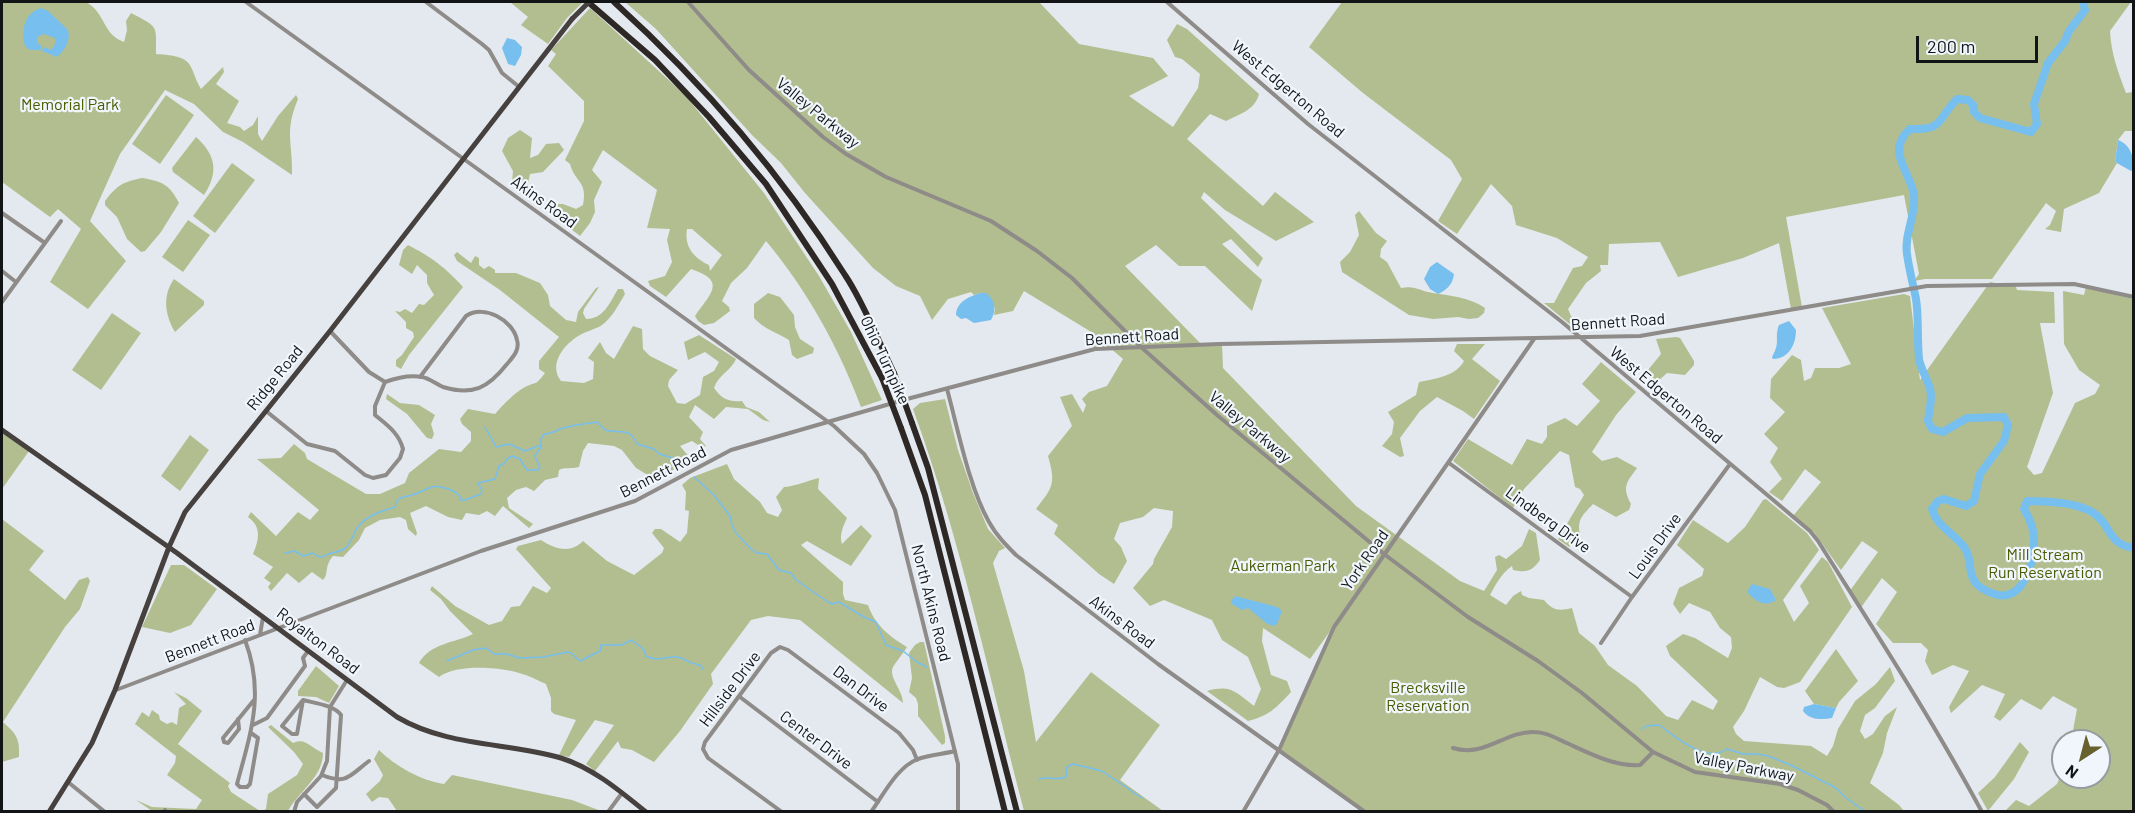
<!DOCTYPE html>
<style>
body{margin:0}
#map{position:relative;width:2135px;height:813px;overflow:hidden;background:#e3e9ee;font-family:Barlow,sans-serif}
canvas{display:block}
.frame{position:absolute;inset:0;border:3px solid #121416;pointer-events:none}
.north{position:absolute;left:2051px;top:729px;width:60px;height:60px;box-sizing:border-box;background:#f0f6fc;border:2px solid #979ca0;border-radius:50%;rotate:216deg;font-size:16px;font-weight:700;line-height:24px;text-align:center;color:#121416}
.north::after{content:'';display:block;margin:auto;width:21px;height:27px;background:#67612e;clip-path:polygon(50% 0,100% 100%,50% 72%,0 100%)}
.scale{position:absolute;left:1916px;top:36px;width:122px;height:27px;box-sizing:border-box;border:3px solid #121416;border-top:0;padding-left:8px;font-size:18px;line-height:21px;white-space:nowrap;color:#121416;-webkit-text-stroke:4px #f0f6fc;paint-order:stroke}
</style>
<div id="map">
<canvas width="2135" height="813"></canvas>
<div class="frame"></div>
<div class="north">N</div>
<div class="scale">200 m</div>
</div>
<script>
const ctx = document.querySelector('canvas').getContext('2d');
ctx.lineJoin = 'round';
function paint(path, color) {
  ctx.fillStyle = color;
  ctx.fill(path, 'evenodd');
}
function trace(path, color, width, dash) {
  ctx.strokeStyle = color;
  ctx.lineWidth = width;
  ctx.lineCap = dash ? 'butt' : 'round';
  ctx.setLineDash(dash || []);
  ctx.stroke(path);
}
function write(font, color, halo, rows, align = 'center') {
  ctx.font = font + ' Barlow,sans-serif';
  ctx.lineWidth = 4.5;
  ctx.setLineDash([]);
  ctx.textBaseline = 'middle';
  ctx.strokeStyle = halo;
  ctx.fillStyle = color;
  for (const [text, x, y, turn = 0] of rows) {
    ctx.save();
    ctx.translate(x, y);
    ctx.rotate((+turn || 0) * Math.PI / 180);
    ctx.textAlign = isNaN(turn) ? turn : align;
    if (halo) ctx.strokeText(text, 0, 0);
    ctx.fillText(text, 0, 0);
    ctx.restore();
  }
}
const green = new Path2D(`
 M2,2H86C106,13 102,34 124,42L127,30L126,21L131,13C159,28 156,24 156,54C167,55 186,55 191,67C195,75 196,81 201,89L223,67L224,72L216,84L239,101L227,123L240,127L244,131L253,125L258,116V134L262,141L278,116L296,95L298,99C284,132 293,143 292,175L243,142L223,132L194,104L165,90L120,154L90,221L126,261L88,309L50,282L81,229L58,209L50,217L2,182Z
 M510,2H583L567,18L548,44L521,25L528,17Z
 M625,2H1039L1079,44L1153,58L1168,76L1129,96L1173,127L1198,88L1200,74L1182,59L1175,57L1167,40L1177,24L1187,29L1259,94C1255,110 1240,114 1226,121L1210,114L1187,139L1263,206L1275,192L1314,222L1276,241L1225,210L1204,192L1201,198L1263,258L1258,267L1231,239L1222,244L1262,280L1252,311L1205,266H1179L1156,245L1125,266L1201,344H1222L1223,368L1356,506L1460,581L1484,591L1497,570L1495,557L1499,555L1506,559L1522,546L1529,529L1536,533L1540,560C1532,571 1527,573 1513,570L1512,566C1501,574 1496,584 1490,595L1506,605L1513,596L1521,591L1522,595L1529,598L1544,600C1553,611 1559,611 1572,608L1579,633L1595,646L1608,665L1637,686L1666,716L1678,720L1692,700L1713,710L1718,701L1670,656L1666,646L1683,634L1695,638L1728,658L1732,648L1731,637L1720,628L1710,612L1689,603L1680,614L1673,604L1679,588L1702,576L1704,569L1677,545L1693,520L1728,543L1745,527L1763,500L1766,499L1807,533L1819,550L1783,600L1794,622L1809,603L1800,586L1822,557L1828,562L1852,607L1800,682L1784,688L1777,687L1760,677L1744,711L1733,727L1736,734L1744,741L1811,746L1827,756L1833,746L1838,729L1855,701L1876,684L1890,667L1895,681L1875,708L1865,715L1860,731L1865,739L1873,734L1885,716L1897,707L1887,733L1883,753L1870,783L1899,805L1904,811H1364L1279,751L1331,630L1310,659L1263,628L1262,641L1271,675L1287,681L1291,692C1276,708 1269,716 1248,721L1207,691C1232,684 1236,693 1254,706L1261,689L1248,657L1222,640L1212,620L1164,600L1150,606L1133,588L1153,564L1154,559L1172,527L1173,511L1154,508L1143,517L1120,523L1114,539L1121,547L1127,561L1114,584L1099,574L1054,534L1058,525L1036,509C1053,487 1056,484 1048,456L1072,426L1060,397L1072,394L1083,413L1086,405L1082,399L1089,392L1107,386L1123,359L1109,347H1093V333L1024,291L1013,311L994,315L995,308L981,293L974,295L971,292L948,299L932,320L920,296L896,286L873,268L805,193L781,163L752,135L656,29Z
 M1342,2H2131L2110,31C2111,53 2118,72 2126,93L2133,92V131H2125L2118,140L2115,162L2117,163L2099,193L2064,209L2061,232L2045,229L2050,225L2056,211L2046,203L1992,279H1925L1914,281L1919,274L1904,195L1786,217L1802,307L1791,309L1779,243L1743,258L1678,277L1660,242L1609,244L1608,265H1600L1601,271L1586,283L1568,309L1571,316L1578,321L1572,326L1544,303H1554L1573,268L1582,266L1588,257L1557,238L1516,225L1512,206L1491,184L1457,234L1438,221L1462,179L1451,160L1363,93L1309,47Z
 M590,8L685,95L764,193L819,276L851,332L882,400L861,407C839,348 807,290 766,241L747,268L731,283L722,301L729,307L730,311L714,323L704,325L698,321L695,316C711,293 727,281 691,269L666,297L650,286L648,281L665,276L672,262L667,240L670,229L647,228L657,190L603,150L592,170L602,182L594,200L595,212L590,223L580,236L550,213L552,204H563L576,209L583,205C588,181 575,183 570,164L565,160L584,121V101L548,66L556,54L551,50ZM687,229H692L722,255L710,271L709,265C694,258 684,247 687,229Z
 M166,95L194,115L160,164L132,144Z
 M520,130L532,138L530,158L538,155L546,144L559,143L564,150L543,172L530,174L527,188L523,192L512,183L513,171L502,151L508,138Z
 M196,137C216,155 219,172 204,195L173,172L172,168Z
 M232,163L255,180L215,233L193,216Z
 M142,178C162,181 170,185 179,203L161,232L145,251L141,252L127,239L117,217L105,205V201C117,185 123,182 142,178Z
 M1359,211L1376,233L1387,241L1381,249L1380,257L1387,262L1401,288C1416,285 1419,291 1433,293C1451,296 1469,297 1485,308L1484,313L1478,318L1469,319L1458,317L1433,319L1409,315L1342,272L1340,262L1350,252L1359,235L1355,215Z
 M188,220L210,235L183,272L162,257Z
 M408,245C431,257 445,267 463,287L409,355L401,369L396,366V360L402,355L414,337L413,332L406,328V322L395,311L400,312L405,309L412,313L419,304L424,305L434,295L427,283V275L417,265L412,274L399,265L403,250Z
 M457,252L471,263L475,256L479,258V265L484,269L489,266L495,270V273H516L540,283L548,295L550,306L566,320L576,322L578,312L596,288L599,287L584,309L583,313L586,319C604,319 610,302 618,289H623L625,294C619,304 612,318 602,325C596,329 587,331 580,335C564,344 548,364 561,381L584,383L593,379L594,362L588,358L600,342L606,353L614,359L633,326L642,329L643,349L650,356L678,370L669,380L668,386L677,403L685,404L700,395L703,377L714,371L719,362L705,352L688,360L684,342L699,335L736,359C732,370 718,375 714,388C722,399 728,402 742,401L746,407L759,412L770,422L763,420L748,409L726,407L714,419L695,405L689,417L703,432L700,439L706,446L701,447L692,441L680,446L690,458L658,481L636,468L622,450L614,446L588,443L583,451L579,467C572,469 565,467 559,470L558,477L545,480L534,491L526,487L516,490L507,498L509,508L533,524L529,528L503,506L495,516L487,511L479,515L466,513L462,520L448,517L426,506L410,513L417,533L416,536L408,529L406,520L400,517L380,520L365,528L359,540L343,557L333,556C324,566 329,574 323,580L312,572L299,583L287,573L271,591L268,587L271,583L264,578L273,567L253,554C259,540 262,527 248,517L251,512L276,536L298,512L310,520L319,510L257,459L281,458L294,444L305,453L307,459L366,494H380L405,483L409,473L439,449L461,452L471,441V432L462,424L460,419L468,409L495,414C503,405 514,393 525,387C538,381 535,386 545,373L539,369V361L559,337L500,290L457,261L454,255Z
 M174,279L204,301V305L175,332C165,315 162,296 174,279Z
 M1990,282L2000,284H2015L2017,290L2054,292L2055,323H2040L2053,393L2027,467L2034,475L2042,473L2075,403L2095,394L2100,385L2079,370L2064,344L2063,291L2084,295L2086,287L2133,299V811H2005L2016,800L2029,806L2057,784L2063,770V777H2099V741H2071L2077,709L2053,696L2041,710L2021,699L2000,721L1994,717L2005,694L1982,685L1951,713L1949,707L1969,671L1953,665L1932,675L1925,661L1928,650L1921,643H1893L1876,624L1897,592L1882,578L1860,609L1849,592L1878,552L1862,541L1841,570L1813,531L1812,532L1793,516L1821,482L1805,469L1782,501L1769,492L1782,479L1770,462L1778,448L1764,434L1785,412L1770,398L1771,379L1792,355L1801,360L1804,381L1811,378L1815,368H1839L1851,364L1822,308L1904,294L1910,296L1920,380Z
 M768,293L780,297L794,315L795,327L800,339L814,348L813,353L797,359L792,355L789,340C776,332 764,329 754,318V304Z
 M112,313L141,333L101,390L72,370Z
 M1676,337L1680,338L1694,361V365L1685,375L1667,373L1649,389L1642,383L1648,370L1661,354L1656,339Z
 M1457,344H1485L1472,359L1500,381L1474,419L1463,411L1437,397L1420,411L1400,438L1404,456L1400,457L1382,446L1392,434L1394,422L1388,412L1416,395L1419,382C1435,379 1456,376 1464,361L1454,351Z
 M1601,362L1636,392L1616,415L1592,452L1602,461L1617,457L1637,468C1626,483 1622,487 1631,504L1629,510L1616,517L1593,504C1582,516 1577,519 1580,535L1569,547L1558,539L1584,495L1580,489L1575,487L1569,455L1560,451L1524,489L1513,508L1453,461L1468,439L1512,465L1527,439L1542,444L1547,437V426L1565,418L1577,426L1600,401L1582,384Z
 M387,394L400,403L419,405L435,415L431,424L434,434L432,439L427,438L407,414L386,399Z
 M945,399L958,450L973,493L988,529L1005,548L999,551L993,563L1024,671L1036,742L1091,672L1160,725L1120,780L1163,811H1024C989,677 961,540 913,409L920,403Z
 M2,432L29,451L2,489Z
 M190,435L209,450L180,491L161,476Z
 M727,464L734,479L760,502L767,513L778,517L782,510L776,497L784,487C797,486 806,481 819,478L818,489L847,518C843,527 839,535 842,544L861,525L872,536L851,566L807,541L801,545L843,582V594L845,600L868,605C874,624 890,637 907,647C903,654 897,660 893,667C888,677 903,690 903,703L800,620L768,616L751,620L711,674L713,684L680,731L654,762L632,750L621,748L618,741L595,771L586,764L614,725L595,720L569,757L559,755L576,720L554,714L551,711V698L546,684C537,680 528,675 519,673C498,667 457,664 439,677L419,663C430,643 455,643 473,634L450,611L441,599L430,590L432,586L455,606L489,625L502,621L511,607L520,606L533,586L547,593L551,588L516,549L518,546L541,540C554,549 571,554 583,541L607,561L634,575L662,553L664,548L652,533L655,529H661L680,542L687,533L689,511L685,510L686,492L682,485L690,478Z
 M2,519L44,551L29,570L65,600L79,580L88,577L90,581L80,609L65,627L3,722C16,734 20,738 19,757L2,762Z
 M171,565H184L217,589L191,625L170,633L142,627Z
 M920,642H924L945,736V743L942,745L918,716V704L916,698L909,692L912,678L909,653L915,645Z
 M1836,649L1858,681L1839,702L1836,708L1814,704L1805,691Z
 M316,666L339,686L329,703L316,697L298,696V691Z
 M174,692L186,698L202,711L178,744L230,783L228,786L231,792L260,811H152L136,800L152,807L196,809L202,800L167,775L175,763L176,756L135,724L142,712L149,717L152,710L159,715L160,720L167,724L172,722L177,725L179,708L186,704Z
 M271,725L293,743C305,737 311,748 323,753C323,777 299,791 288,811H262L266,809L268,794L297,775L303,764L294,752L268,727Z
 M2020,742L2029,752L2014,779L1988,811L1978,793L1995,777Z
 M379,750C395,766 422,781 444,784L452,775L572,800L601,811H397L388,798L379,797L372,802L366,794L380,781L383,775L374,759Z`);
const water = new Path2D(`
 M41,8L48,11L68,30C71,40 65,50 57,57L42,51L44,47L51,50L55,44V38L44,34L37,37V42L42,47L41,50H30L25,46C21,31 24,13 41,8Z
 M507,38L515,40L522,47L521,55L515,66L508,64L502,48Z
 M2118,140C2131,145 2134,157 2133,169L2131,171L2115,162Z
 M1437,262L1454,274C1453,284 1447,290 1438,294L1430,289L1424,279L1430,267Z
 M981,293H986C995,300 997,309 991,320L974,323L966,318L961,319L956,315C956,302 970,296 981,293Z
 M1789,321L1796,330C1796,344 1789,359 1773,359L1772,357C1781,342 1774,338 1779,325Z
 M1752,584L1770,589L1776,600C1765,608 1755,601 1747,592Z
 M1235,596L1277,607L1282,611L1277,624L1273,626L1266,623L1248,608L1242,610L1232,604L1231,601Z
 M1814,704L1836,708L1832,718C1822,720 1809,720 1803,711L1804,707Z`);
const stream = new Path2D(`
 M485,427L496,447L509,444L525,451L541,445
 M694,477L714,495L730,516L732,525L736,533L751,549L757,553L767,554L779,570L791,573L796,580L828,602L832,604L839,602L864,617L876,622L886,645L903,651L917,662L927,667
 M285,553L295,551L303,556L313,553L317,556L322,557C329,552 337,553 344,549C352,544 352,535 357,528C365,516 382,511 395,507C397,496 402,498 412,495C431,489 431,482 451,490C457,493 459,494 461,500H465L481,494L482,491L478,483L495,479L499,466L505,463L507,459L512,456L520,459L527,470H538L540,468L535,456L541,447V439L544,434C552,434 556,430 563,428C574,425 586,424 597,422L605,430C620,434 629,426 637,444L654,449L659,454L676,459L687,467
 M447,661L473,650L486,648L494,654H507L520,658L543,657L568,652L571,653L580,661L600,651L601,645H621L632,640L644,650L646,656C659,663 670,654 681,658C689,661 689,664 700,665L703,669
 M1642,729L1646,726L1659,725C1676,737 1706,764 1727,749L1743,754H1757L1768,756L1793,766L1836,788L1845,797L1866,812
 M1039,779C1048,776 1058,781 1066,777L1067,767L1073,764L1102,771L1142,798`);
const river = new Path2D(`
 M2083,2L2085,10L2069,31L2065,41L2048,63L2034,104L2037,124L2031,132L1980,118L1974,112V106L1968,100L1957,99C1936,120 1945,130 1910,129C1885,151 1910,171 1914,195C1916,216 1904,234 1907,254C1909,269 1913,284 1916,299C1919,318 1917,339 1919,359C1921,370 1927,378 1930,389C1933,399 1929,410 1928,421L1932,429L1943,432L1967,418L2004,417L2008,425L2004,441L1980,474L1974,501L1966,506L1944,499L1938,501L1932,509C1937,527 1954,533 1964,547C1973,559 1967,571 1975,582C1978,587 1988,592 1994,594C2024,604 2034,561 2034,540C2034,528 2030,519 2024,509L2027,501C2047,501 2075,502 2092,512C2112,524 2106,544 2134,548`);
const minor = new Path2D(`
 M246,2L834,426L864,454L877,473L895,510L958,764V812
 M426,2L482,44L489,50L502,73L518,86
 M688,2L749,70L823,137L846,154L886,177L991,221L1037,251L1072,278L1141,347L1217,415L1384,554L1468,617L1538,661L1582,693L1653,752L1695,772L1780,784L1798,790L1827,805L1834,812
 M1167,2L1308,124L1562,322L1810,531L1818,541C1874,630 1932,719 1982,812
 M2,213L45,243
 M2,271L16,282
 M2,302L61,221
 M330,331L369,372L385,382C396,378 410,375 422,377C429,378 436,384 443,387C473,396 488,388 507,364C513,357 520,350 517,340C513,320 484,304 466,316L420,377
 M947,389C958,429 969,487 989,522C996,535 1006,545 1016,555L1158,664L1365,812
 M266,411L307,444L335,451L365,475L373,478L386,475L400,458L403,449C399,433 387,425 375,415V406L385,382
 M1449,463L1632,597
 M260,635L263,617
 M245,640C265,693 251,732 237,784L240,787H247L250,784L258,738L251,733
 M1601,643L1632,597L1730,464
 M116,690L481,551L635,501L731,450L907,399L1095,349L1219,344L1640,336L1927,286L2074,284L2134,297
 M740,697L878,802
 M303,700L297,734H292L282,726L303,700C314,703 334,705 341,715L336,788L317,807L304,794
 M238,719L239,729L228,743L224,742L223,738L254,700
 M253,725L267,718L305,666L303,658L308,651
 M1453,748C1484,758 1505,731 1534,732C1547,732 1557,739 1569,744C1591,754 1616,767 1640,765L1653,752
 M322,775C347,785 349,776 369,761
 M68,782L105,812
 M164,812L165,810
 M294,812L297,802L321,776L327,761L330,707L347,680
 M367,812H372
 M608,812L622,793
 M782,812L708,758L703,749L705,742L771,653L780,647L788,650L899,733L913,750L917,760
 M871,812C884,794 897,767 918,759C930,755 943,754 955,751
 M1243,812L1279,750L1334,627L1534,339`);
const major = new Path2D(`
 M2,430L177,553L397,717C448,747 506,742 561,758C593,768 620,791 646,812
 M49,812L92,743L115,690L169,547L185,512L330,331L572,19`);
const highway = new Path2D(`
 M588,2L655,60L709,117L766,184L832,284L882,378
 M614,2C701,81 782,175 845,275C865,305 878,341 894,373
 M912,423L928,468L1017,812
 M901,428L925,495L1005,812`);
const majorBridge = new Path2D(`
 M572,19L589,2`);
const highwayBridge = new Path2D(`
 M894,373L912,423
 M882,378L901,428`);
const streetNames = [
 ["West Edgerton Road",1288,89,40],
 ["Valley Parkway",818,113,39],
 ["Akins Road",544,202,36],
 ["Bennett Road",1618,322,-4],
 ["Bennett Road",1132,337,-4],
 ["Ohio Turnpike",885,360,65],
 ["Ridge Road",275,378,-51],
 ["West Edgerton Road",1666,395,40],
 ["Valley Parkway",1250,427,40],
 ["Bennett Road",663,472,-27],
 ["Lindberg Drive",1548,520,36],
 ["Louis Drive",1655,546,-54],
 ["York Road",1365,560,-55],
 ["North Akins Road",931,603,76],
 ["Akins Road",1122,622,37],
 ["Bennett Road",210,641,-21],
 ["Royalton Road",318,641,37],
 ["Hillside Drive",730,689,-53],
 ["Dan Drive",861,689,37],
 ["Center Drive",816,740,37],
 ["Valley Parkway",1744,767,11]
];
const parkNames = [
 ["Memorial Park",70,105],
 ["Mill Stream",2045,555],
 ["Run Reservation",2045,573],
 ["Aukerman Park",1283,566],
 ["Brecksville",1428,688],
 ["Reservation",1428,706]
];
paint(green, '#b2be90');
paint(water, '#76bfef');
trace(stream, '#76bfef', 1.5);
trace(river, '#76bfef', 8);
trace(minor, '#8e8b89', 4);
trace(major, '#46413e', 5);
trace(highway, '#2d2825', 6);
trace(majorBridge, '#46413e', 5);
trace(highwayBridge, '#2d2825', 6);
write('16px', '#121416', '#f0f6fc', streetNames);
write('16px', '#4c5a00', '#f0f6fc', parkNames);
</script>
